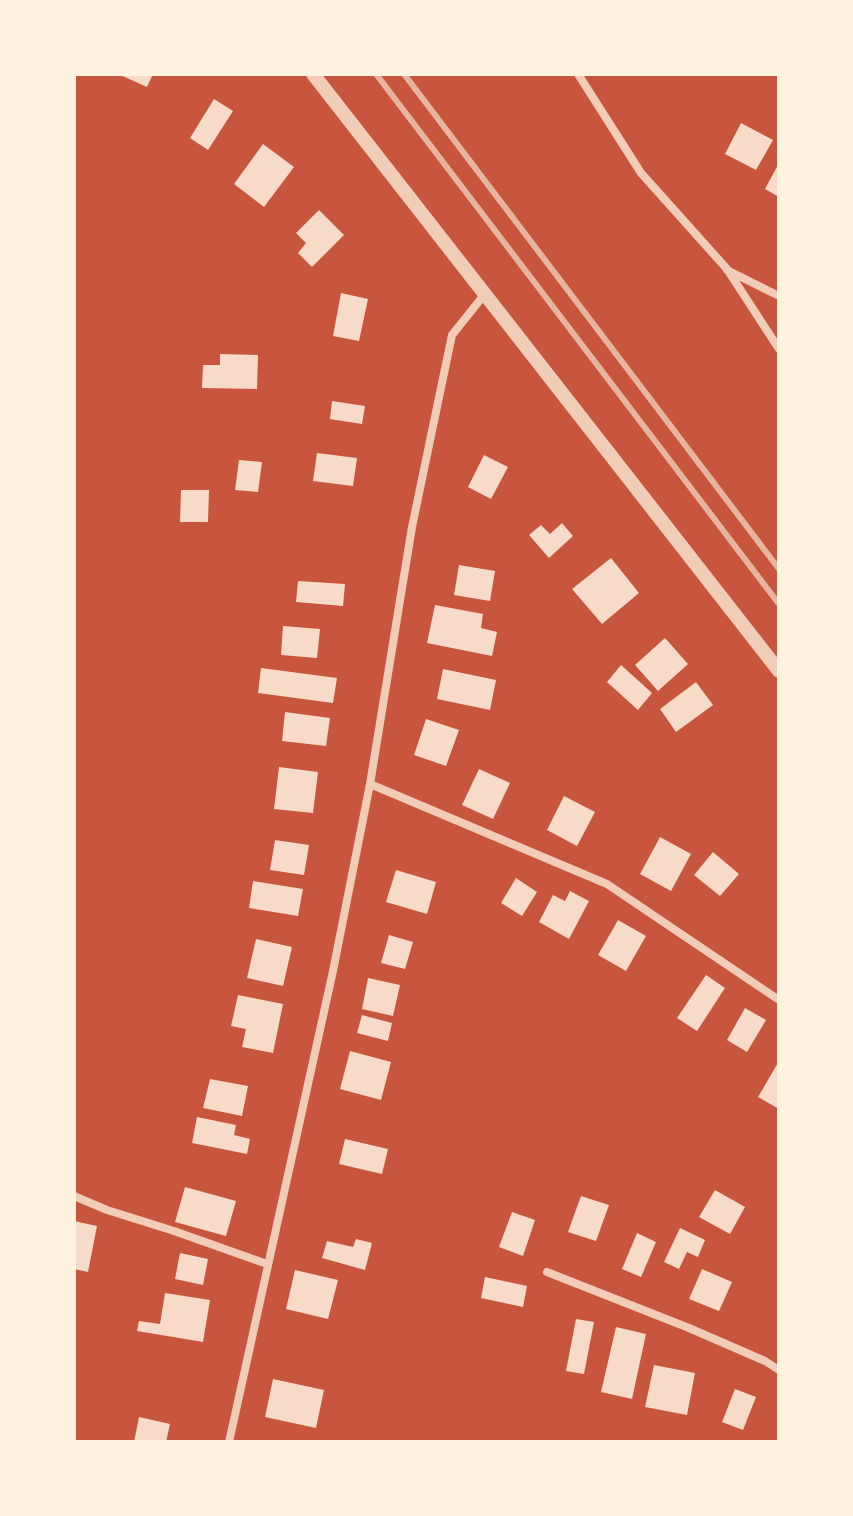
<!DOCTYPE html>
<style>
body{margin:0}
#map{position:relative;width:853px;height:1516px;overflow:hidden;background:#c8553d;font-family:"IBM Plex Sans",sans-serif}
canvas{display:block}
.frame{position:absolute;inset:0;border:76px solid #fff3e0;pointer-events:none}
</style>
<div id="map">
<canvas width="853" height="1516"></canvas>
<div class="frame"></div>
</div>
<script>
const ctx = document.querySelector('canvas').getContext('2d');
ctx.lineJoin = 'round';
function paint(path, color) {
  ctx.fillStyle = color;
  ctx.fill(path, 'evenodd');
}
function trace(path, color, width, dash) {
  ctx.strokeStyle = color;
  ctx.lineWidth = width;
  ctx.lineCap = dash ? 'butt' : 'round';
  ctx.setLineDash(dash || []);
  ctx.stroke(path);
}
const building = new Path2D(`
 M118,74H153L147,87Z
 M214,99L233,111L208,150L190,138Z
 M741,123L773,140L756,170L725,154Z
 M263,144L294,167L264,207L234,184Z
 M779,163V197L765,189Z
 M319,210L344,235L312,267L298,253L306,243L296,233Z
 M341,293L368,299L359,341L333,336Z
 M220,354L258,355L257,389L202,388L203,365H220Z
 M332,401L365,406L362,424L330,419Z
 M317,453L357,458L353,486L313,481Z
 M484,455L508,467L491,499L468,487Z
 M239,460L262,462L258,492L235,490Z
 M181,490H209L208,522H180Z
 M562,523L573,536L549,558L529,535L541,525L550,534Z
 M611,558L639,593L602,624L572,589Z
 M459,565L495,571L490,601L454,595Z
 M298,581L345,584L343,606L296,602Z
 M435,605L483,614L481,628L497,632L492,656L427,643Z
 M283,626L320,629L317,658L281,655Z
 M665,638L688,664L658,691L635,665Z
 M621,665L652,693L638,710L607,682Z
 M261,668L337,678L333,703L258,693Z
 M443,669L496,680L490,710L437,699Z
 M696,682L713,705L676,732L660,709Z
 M285,712L330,718L326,746L282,741Z
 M426,719L459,730L446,766L414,755Z
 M279,767L318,772L313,813L274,809Z
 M479,769L510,783L493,819L462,805Z
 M564,796L595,812L577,846L547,830Z
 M660,837L691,854L671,891L640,874Z
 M275,840L309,845L304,875L270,870Z
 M713,852L739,874L720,896L694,875Z
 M396,870L436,882L427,914L386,902Z
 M516,878L537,892L522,916L501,903Z
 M253,881L303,889L298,916L249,908Z
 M570,891L589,901L569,939L539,922L553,895L565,901Z
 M618,920L646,936L626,971L598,955Z
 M389,935L413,942L405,969L381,963Z
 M256,939L292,947L283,986L247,978Z
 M706,975L725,988L697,1031L677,1018Z
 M368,978L400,985L393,1016L362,1009Z
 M238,995L283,1004L273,1053L242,1047L246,1029L231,1026Z
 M745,1008L766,1020L747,1052L727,1040Z
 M362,1015L392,1023L388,1041L357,1033Z
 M350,1051L391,1062L381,1100L340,1089Z
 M779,1061V1109L758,1097Z
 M210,1079L248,1086L242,1116L203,1108Z
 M197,1117L236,1125L234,1135L250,1139L247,1154L192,1143Z
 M345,1139L388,1149L382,1174L339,1164Z
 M185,1187L236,1201L226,1236L175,1222Z
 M715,1190L745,1207L730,1234L699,1217Z
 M581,1196L609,1205L596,1241L568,1232Z
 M512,1212L535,1220L523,1256L499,1247Z
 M74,1221L97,1226L88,1272L74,1269Z
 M680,1228L705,1240L698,1257L687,1252L679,1269L664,1262Z
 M637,1233L656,1242L641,1277L622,1269Z
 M356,1239L372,1243L365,1270L322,1258L327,1241L353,1247Z
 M180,1253L208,1259L203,1285L175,1279Z
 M702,1269L732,1282L719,1311L689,1299Z
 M295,1270L338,1280L328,1319L286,1309Z
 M485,1277L527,1286L523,1307L481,1298Z
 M165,1293L210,1300L203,1342L137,1331L139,1321L160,1324Z
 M576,1319L594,1322L584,1374L566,1371Z
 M616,1327L646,1334L632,1399L601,1392Z
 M654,1365L695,1373L687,1415L645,1407Z
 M273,1379L324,1390L316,1428L265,1417Z
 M735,1389L756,1397L743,1430L722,1422Z
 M139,1417L170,1424L166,1442H134Z`);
const minor = new Path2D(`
 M578,74L641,173L727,269L779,349
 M727,270L779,296
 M370,784L607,884L779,1000
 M74,1196L107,1210L174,1231L267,1264
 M547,1272L689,1328L765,1361L779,1370
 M229,1442L333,971L370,784L412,527L452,335L484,295`);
const tertiary = new Path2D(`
 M313,74L779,671`);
const rail = new Path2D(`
 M376,74L779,604
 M404,74L779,569`);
paint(building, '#f7dbc8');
trace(minor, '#f1ccb7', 8);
trace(tertiary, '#f1ccb7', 14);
trace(rail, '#e9b49f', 6);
</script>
